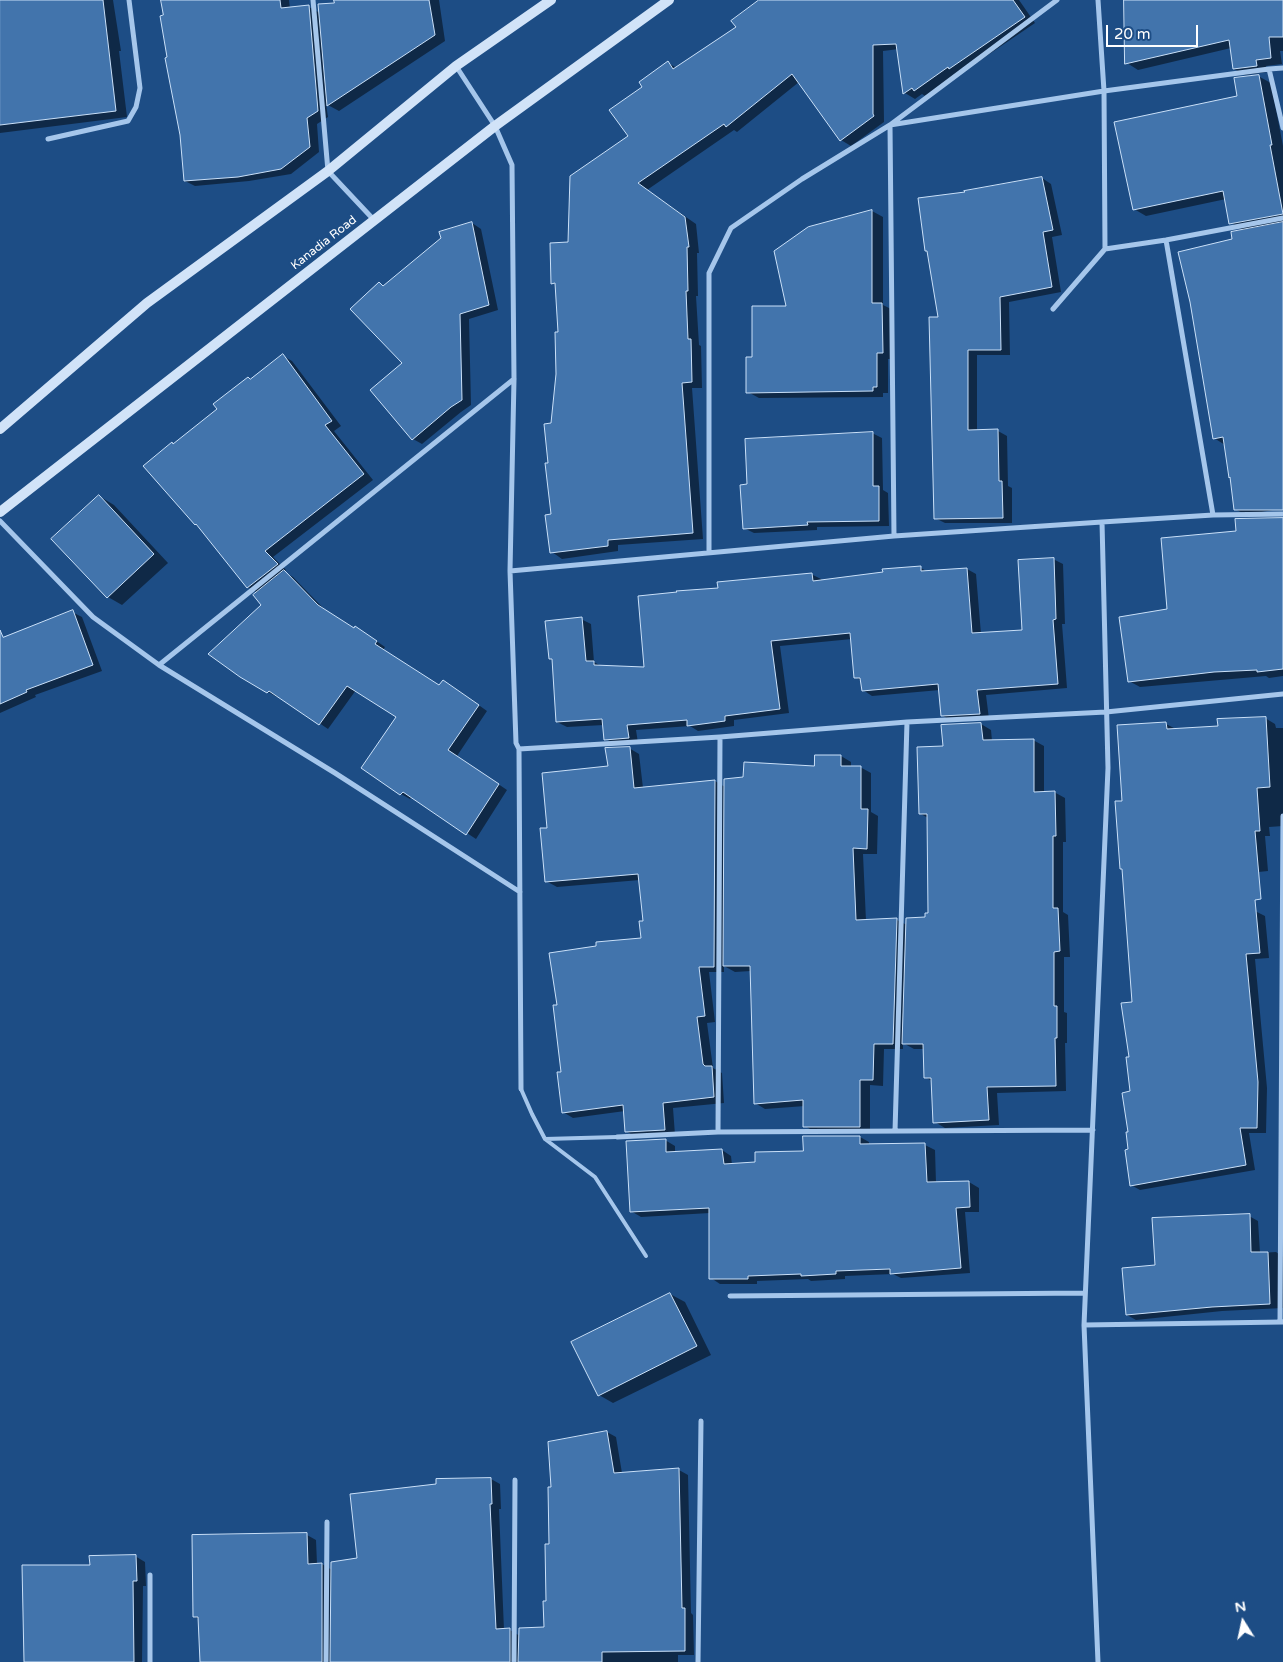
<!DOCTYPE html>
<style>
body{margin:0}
#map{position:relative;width:1283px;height:1662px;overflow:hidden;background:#1d4d85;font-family:"Varela Round",sans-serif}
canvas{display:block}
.north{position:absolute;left:1218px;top:1597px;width:50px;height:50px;-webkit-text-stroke:4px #1d4d85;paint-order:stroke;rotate:350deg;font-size:14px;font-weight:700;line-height:20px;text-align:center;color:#fff}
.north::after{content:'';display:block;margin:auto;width:18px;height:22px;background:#fff;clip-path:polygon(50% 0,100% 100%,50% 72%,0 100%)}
.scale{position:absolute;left:1106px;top:25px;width:92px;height:22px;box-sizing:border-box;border:2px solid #fff;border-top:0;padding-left:6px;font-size:15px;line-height:18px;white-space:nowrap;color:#fff;-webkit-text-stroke:4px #1d4d85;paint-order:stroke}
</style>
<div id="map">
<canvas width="1283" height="1662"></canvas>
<div class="north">N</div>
<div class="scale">20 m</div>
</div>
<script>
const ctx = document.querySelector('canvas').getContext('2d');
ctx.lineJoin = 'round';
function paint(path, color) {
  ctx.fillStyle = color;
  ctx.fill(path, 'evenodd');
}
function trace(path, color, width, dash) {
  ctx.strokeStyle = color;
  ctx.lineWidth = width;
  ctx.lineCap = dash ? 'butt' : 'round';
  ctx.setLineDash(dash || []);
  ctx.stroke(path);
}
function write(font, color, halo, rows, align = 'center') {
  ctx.font = font + ' "Varela Round",sans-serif';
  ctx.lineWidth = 5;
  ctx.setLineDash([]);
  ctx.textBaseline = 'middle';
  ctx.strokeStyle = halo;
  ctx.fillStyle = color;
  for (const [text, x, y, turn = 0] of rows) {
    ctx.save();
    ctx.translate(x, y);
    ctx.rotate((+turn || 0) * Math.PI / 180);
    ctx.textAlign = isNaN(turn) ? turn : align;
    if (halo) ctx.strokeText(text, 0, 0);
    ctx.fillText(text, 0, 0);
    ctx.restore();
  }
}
const shadow = new Path2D(`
 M0,0H113L121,51H119L127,117L0,133Z
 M162,0H289L290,9L309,7L320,13L335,4V0H439L445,41L339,111L326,104L328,117L317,124L319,152L291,174L249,181L195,186L185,181L181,135L169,58Z
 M761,0H1019L1035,23L960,74L925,96L922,94L915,99L905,93L899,49L883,51L884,122L851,146L841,140L799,82L737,132L734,130L647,190L696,224L699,253H697L698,296H696L699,345L701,346L702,388H692L703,539L618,545V551L562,559L552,552V515L549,464L557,374L559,333L557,285L553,283L569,244L629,137L644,87L668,63L677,68L737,27Z
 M1125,0H1283V51H1280L1282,64L1266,66L1267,72L1245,75L1234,69L1231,48L1138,70L1127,63Z
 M1258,76L1271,83L1283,146V508L1246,515L1235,509L1232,478L1225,445L1214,438L1234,240L1245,231L1231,223L1226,199L1146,216L1134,209Z
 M1042,178L1051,184L1062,235L1052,237L1061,292L1009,302L1010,355H977V431H998L1007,436L1008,486L1012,488V523H945L935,518L939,319L966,193Z
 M872,211L883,217V305L893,310L894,359H888V393H883V397L759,398L748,392L754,358L787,307L809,228Z
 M472,223L481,229L498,310L469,319L471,405L461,412L422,444L413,439L404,363L379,283L384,286Z
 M283,356L292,361L341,426L334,431L373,480L273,557L286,570L284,572L293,577L327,612L354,629L365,633L385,647L383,650L440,686H452L487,711L457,756L507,790L476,839L412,797L410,799L401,794L362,768L398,716L356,690L328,729L278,695L277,697L268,692L210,654L263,606L258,593L248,587L201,528L195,524L172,443L174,445L219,409L251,380Z
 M872,433L882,438L883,490L888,493L889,526L817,527V530L754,533L744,528L749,485Z
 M99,496L114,505L168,563L122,605L108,597Z
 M1283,540V676L1269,678L1266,676L1140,687L1129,681L1169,610Z
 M1053,559L1063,564L1065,624H1062L1067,688L986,695L989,719L951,721L942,715L940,690L872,696L863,690L862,681L855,677L852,639L780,646L789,713L734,720V726L698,731L690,726L636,730L638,743L615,744L606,739L604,725L567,727L557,722L553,660L550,659L581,619L591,624L594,662L601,666L645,668L719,589L811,574L821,579V581L921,568L928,572L967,569L976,574L981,634L1023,631Z
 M72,612L82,617L102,671L35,695L36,697L0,713V639Z
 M1265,718L1275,724L1276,728H1283V826L1269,827L1270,836H1265L1268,871L1134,885L1123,802L1166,724L1176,729L1219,728Z
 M981,724L991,730L992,741L1033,740L1044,746V793L1054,792L1065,798L1066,842H1063V912L1068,915L1070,957H1064V1012L1067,1013V1043H1065L1066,1091L997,1093L999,1125L945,1128L935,1122L932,1081L925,1077V1049H914L903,1043V1049H884L883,1086L870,1085V1132H815L805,1126V1106L765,1109L755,1103L751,971L735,972L724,966V972H709L715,1022L707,1023L713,1068L722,1073L724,1103L673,1108L675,1135L636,1137L626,1131L625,1111L573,1118L563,1112V1073L559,1006L642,939L645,922L640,880L557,887L546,881L549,829L629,748L639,754L643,788L715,781L725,787L816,768V756H841L851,762V767H860L871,773V812L878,816L877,854H863L866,921L897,920L907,925L927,918L930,914L928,818L921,814L944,747Z
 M1255,911L1265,916L1269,958L1255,959L1267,1088L1266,1133H1249L1255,1170L1140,1190L1131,1185L1129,1150L1132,1092L1130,1058L1134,1003Z
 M860,1137L869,1142V1146L925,1145L935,1150L936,1183L969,1182L979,1188V1212H965L970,1273L901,1278L893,1274L845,1276V1279L811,1281L808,1279L757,1281V1284H720L711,1278L710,1213L641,1217L631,1211L665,1140L675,1146V1153L722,1150L731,1156L732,1165L757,1163L805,1152Z
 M1249,1216L1258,1221L1260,1253L1276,1252L1283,1257V1308L1222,1311L1136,1320L1127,1315L1156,1266Z
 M670,1294L685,1302L711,1355L613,1403L599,1395Z
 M607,1432L616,1437L622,1473L679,1470L688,1475L691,1613L693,1615L694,1655H678V1662H201L200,1620L195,1617L307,1535L316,1540L317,1564H322L332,1570L358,1559L491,1479L500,1484L501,1509H499L504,1630H510L520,1636L545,1628L552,1488Z
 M135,1556L145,1562L146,1586H143L142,1662H25L91,1566Z`);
const building = new Path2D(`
 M0,0H103L116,111L0,125Z
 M161,0H280L281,8L309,5L318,111L307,118L310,147L281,169L238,177L184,181L180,135L165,58L167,57L160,16L163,15Z
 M334,0H429L435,35L327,106L318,4L334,3Z
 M759,0H1013L1025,17L949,69L948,67L914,91L912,88L903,94L896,44L873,45V114L874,116L840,141L792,74L726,127L724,124L638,183L685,217L689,247H687L688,291H686L688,339H691L692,382L682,383L693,533L608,540V546L550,553L545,515L551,514L545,463H548L544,424L551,423L556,374L555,332H558L555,283L551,284L550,243L568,242L570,176L628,136L609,110L642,87L639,82L668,61L673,69L736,27L731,21Z
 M1124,0H1283V37H1269L1271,58L1256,60L1257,66L1233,69L1229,40L1125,64Z
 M1259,75L1272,145H1270L1283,214L1229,224L1223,191L1133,210L1114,122L1237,96L1234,78Z
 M1042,177L1053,230L1043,232L1052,287L1000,297L1001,350H968V430L998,429L999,481H1002L1003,518L934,519L929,317H938L927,251H925L918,198L965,192L964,191Z
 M872,210V303H882L883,353H877V387H873V391L746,393V357H752V306H786L774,251L808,227Z
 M472,222L489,305L460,314L462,400L451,407L412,440L370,390L402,363L350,309L379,282L383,286L441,238L439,232Z
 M1283,222V510H1234L1230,477L1229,478L1223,437L1213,439L1190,302L1178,252L1232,239L1231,232Z
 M283,354L332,421L325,425L364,474L265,551L278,564L247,588L196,524L195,525L143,466L172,442L173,444L217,409L213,404L248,377L250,379Z
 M873,432V486H879V521L807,522L808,525L743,529L740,485L747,484L745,439Z
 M99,495L154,554L107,598L51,539Z
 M1283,518V669L1257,672V670L1214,672L1128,682L1119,617L1167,609L1161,538L1236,531L1235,519Z
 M1054,558L1056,619L1053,620L1058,684L977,690L980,714L941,716L938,684L862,691L860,678H854L850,633L771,641L780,709L725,716V721L687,726V720L627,725L629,738L604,740L602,719L556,722L552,659H549L545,621L582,617L586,661H594V665L644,667L638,596L677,592L676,591L718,588L717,582L812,573L813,581L883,572L882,569L921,566V571L967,568L972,633L1022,630L1018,560Z
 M284,570L318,605L354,628L355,626L377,641L375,644L439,685L443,680L479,705L448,750L499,784L466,835L403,792L400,795L361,768L396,717L347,686L319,725L269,691L267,693L240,677L208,654L261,605L253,595Z
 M73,610L93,665L26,690L27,692L0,704V630L3,637Z
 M1266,717L1270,787L1257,788L1260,831H1255L1261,899L1255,900L1260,953L1246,954L1258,1082L1257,1128H1240L1246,1165L1130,1186L1125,1150L1128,1149L1126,1132H1128L1122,1093L1130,1091L1126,1057H1129L1121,1003L1132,1002L1122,869H1120L1115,801H1122L1117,725L1166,722L1167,729L1218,726L1217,719Z
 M981,723L983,740L1034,739V792L1055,791L1056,836H1053V908H1058L1060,951L1054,952V1006H1057V1038H1055L1056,1086L987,1087L989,1120L933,1123L931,1078H924L923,1044H902L906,918L925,917V913H928L927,814H919L917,747L943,746L941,725Z
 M630,747L634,788L715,780L714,967H699L705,1016L697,1017L703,1064L705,1066H712L714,1097L663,1103L665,1130L625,1132L623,1105L562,1113L557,1072H561L553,1005H557L549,953L596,946V942L641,938L639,921H643L638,874L545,882L540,828H547L542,773L608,766L605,748Z
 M815,755H841V766H861V809H868L867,849L853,848L856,920L897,918L893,1044H874L873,1080H860V1127H803V1100L754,1104L750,966H723L724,779L743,777L744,762L814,766Z
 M803,1136H860V1144L925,1143L927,1182L969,1181L970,1207L956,1208L961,1268L890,1274V1269L836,1271V1274L801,1276V1274L748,1276V1279H709V1208L630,1212L626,1141L666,1139V1152L722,1149L724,1164L755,1162V1152L803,1151Z
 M1250,1214L1251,1252H1268L1270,1304L1212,1307L1126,1315L1122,1268L1155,1265L1152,1218Z
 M670,1293L697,1346L598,1396L571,1342Z
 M607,1431L614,1473L679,1468L682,1608H685V1651L602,1652V1662H518L519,1628L544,1627L543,1601H546L545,1544H549L548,1487H551L548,1442Z
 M491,1478L492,1504H490L496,1629L510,1628V1662H330L331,1562L357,1558L350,1494L436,1484V1479Z
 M307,1533L308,1564L322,1563V1662H200L198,1617H193L192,1535Z
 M136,1555L137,1581H133L134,1662H24L22,1565H90L89,1556Z`);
const service = new Path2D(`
 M521,1089L532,1114L545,1139L595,1177L646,1256
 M545,1139L617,1137`);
const minor = new Path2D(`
 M313,0L328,171L374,220
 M1098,0L1104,91L1269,69L1283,128
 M456,66L495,126L512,165L514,379L510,571L516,743L519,749L521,1089
 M1269,69L1283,68
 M48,139L128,121L136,107L140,88L129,0
 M1166,240L1213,515
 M1053,309L1105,249L1166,240L1283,218
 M0,521L93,617L159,665L335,773L520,892
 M894,536L890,125L1057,0
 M709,553V273L731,228L802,179L890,125L1104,91L1105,249
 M510,571L894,536L1102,522
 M159,665L514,379
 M519,749L720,737L907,722L1106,712L1283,694
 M895,1131L907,722
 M718,1132L720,737
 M617,1137L718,1132L1093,1130
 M730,1296L1085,1293
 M1280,1322L1283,816
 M1084,1325L1283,1322
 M150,1662V1575
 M326,1662L327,1522
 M514,1662L515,1480
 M698,1662L701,1421
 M1098,1662L1084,1325L1108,768L1102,522L1213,515L1283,514`);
const secondary = new Path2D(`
 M0,429L147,303L328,171L456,66L551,0
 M0,512L495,126L669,0`);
const streetNames = [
 ["Kanadia Road",324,243,-38]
];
paint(shadow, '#0007');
paint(building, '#4274ac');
trace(building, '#cae0f8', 1);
trace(service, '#a5c6eb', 4);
trace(minor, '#a5c6eb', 5);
trace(secondary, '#d1e3f8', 10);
write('12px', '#fff', '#1d4d85', streetNames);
</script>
